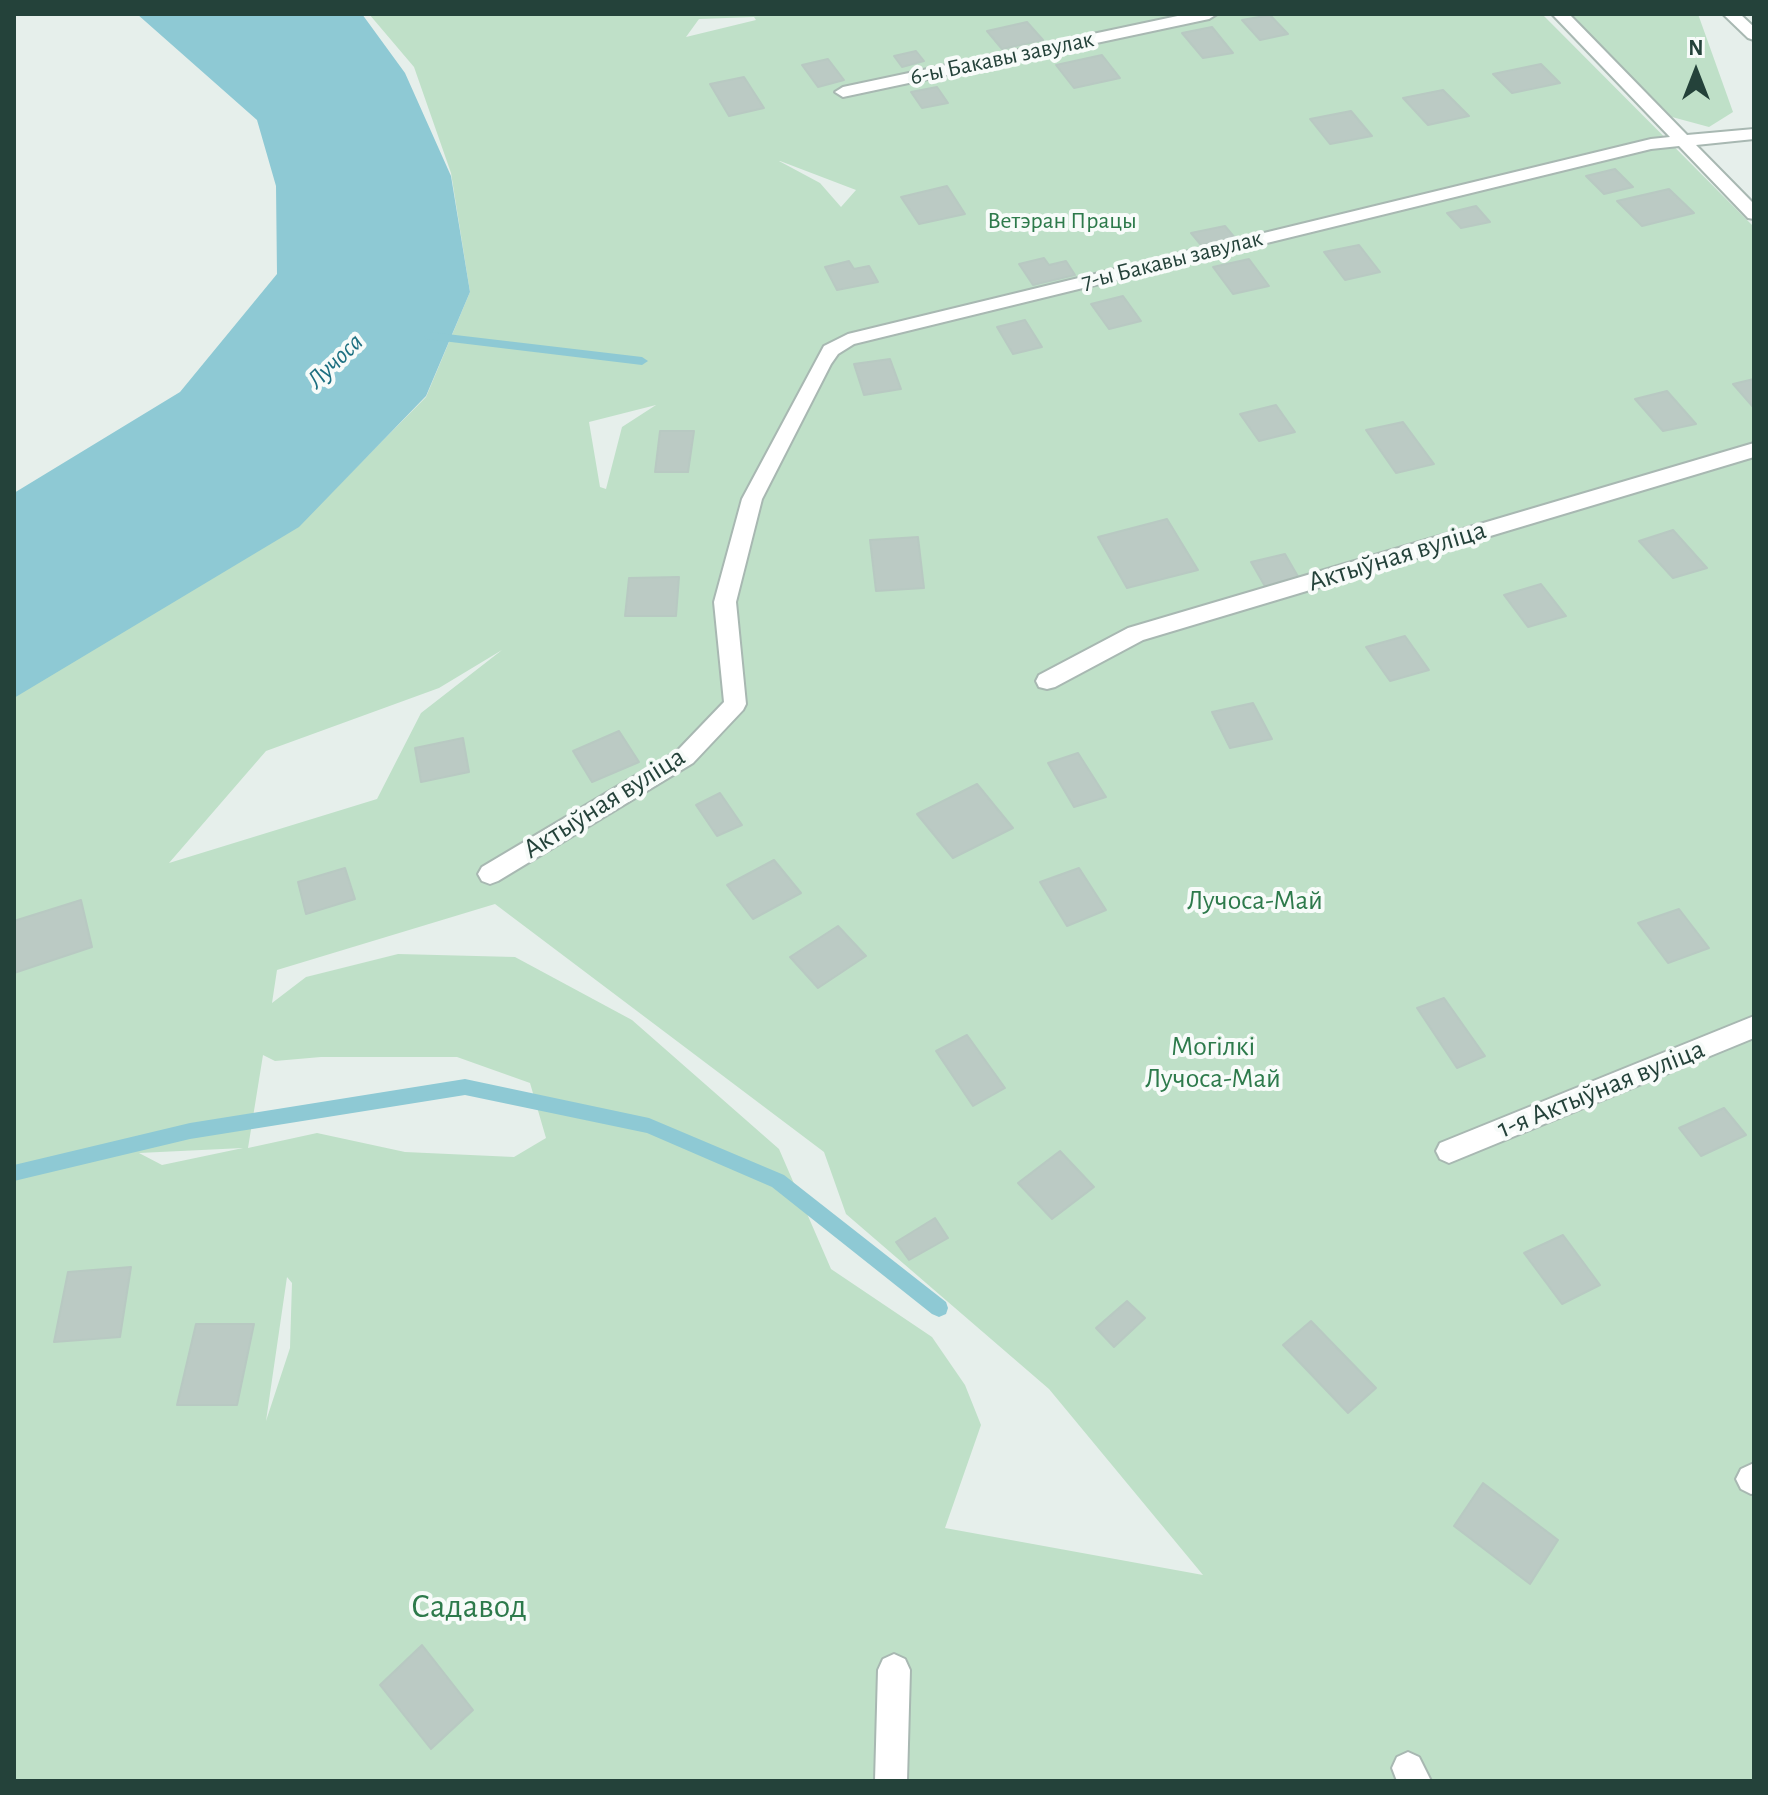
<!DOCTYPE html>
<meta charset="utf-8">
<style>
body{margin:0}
#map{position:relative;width:1768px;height:1795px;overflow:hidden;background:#e6efeb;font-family:"Alegreya Sans",sans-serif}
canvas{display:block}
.frame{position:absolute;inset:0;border:16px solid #24423a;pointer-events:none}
.north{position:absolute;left:1656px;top:32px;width:80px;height:80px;-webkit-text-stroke:6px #f7fbf9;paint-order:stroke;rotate:0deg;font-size:22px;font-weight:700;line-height:32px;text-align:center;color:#24423a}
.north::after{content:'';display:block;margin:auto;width:28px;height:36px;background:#24423a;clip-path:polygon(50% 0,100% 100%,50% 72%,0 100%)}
</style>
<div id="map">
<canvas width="1768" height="1795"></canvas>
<div class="frame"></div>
<div class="north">N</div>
</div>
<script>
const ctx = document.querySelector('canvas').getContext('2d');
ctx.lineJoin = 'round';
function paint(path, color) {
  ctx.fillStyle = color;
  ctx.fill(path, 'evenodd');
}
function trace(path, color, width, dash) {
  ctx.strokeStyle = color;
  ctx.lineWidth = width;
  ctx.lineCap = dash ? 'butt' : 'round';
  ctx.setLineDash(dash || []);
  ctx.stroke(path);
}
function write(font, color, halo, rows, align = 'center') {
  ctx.font = font + ' "Alegreya Sans",sans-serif';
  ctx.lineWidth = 8;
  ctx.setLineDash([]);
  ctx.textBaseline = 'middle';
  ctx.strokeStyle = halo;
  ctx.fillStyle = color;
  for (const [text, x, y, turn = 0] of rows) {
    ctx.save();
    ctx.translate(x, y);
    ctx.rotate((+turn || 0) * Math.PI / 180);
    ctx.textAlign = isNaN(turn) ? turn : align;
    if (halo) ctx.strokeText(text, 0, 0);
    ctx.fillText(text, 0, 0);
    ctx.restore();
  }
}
const green = new Path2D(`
 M369,14H1542L1754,227V1781H14V697L297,527L426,397L470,292L451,173L414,67ZM754,17L756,20L686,37L699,19ZM779,161H780L856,190L841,207L820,183ZM656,405L622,427L606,489L600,487L589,422ZM502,650L421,713L377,799L169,863L266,751L439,688ZM495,904L824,1152L846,1214L1049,1389L1203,1575L945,1528L981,1425L965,1385L932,1337L831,1269L779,1149L632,1020L515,957L398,954L306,977L272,1003L277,970ZM263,1055L275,1061L321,1057H457L530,1083L546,1138L514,1157L405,1152L317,1133L248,1148ZM243,1148L162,1165L139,1153ZM287,1277L292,1283L290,1348L266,1421Z
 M1569,14H1698L1733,112L1709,127L1672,117Z`);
const water = new Path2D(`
 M137,14H362L405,73L451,176L470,292L426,396L299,527L14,698V493L180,392L277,274L276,186L257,120Z`);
const stream = new Path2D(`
 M430,332L642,357L648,361L642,365L426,339L424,336Z
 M465,1079L649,1118L784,1175L946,1302L948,1308L946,1314L939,1317L932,1314L772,1187L647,1133L465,1095L190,1139L14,1181V1165L190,1123Z`);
const building = new Path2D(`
 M1270,15L1288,34L1260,40L1242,20Z
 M1027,22L1043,40L1002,49L987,31Z
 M1212,27L1233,53L1203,58L1182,33Z
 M916,51L924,61L902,67L894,56Z
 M1102,55L1120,78L1074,88L1056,65Z
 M828,59L844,80L818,87L802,65Z
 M1541,64L1560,83L1512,93L1493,74Z
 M744,77L764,108L729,116L710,84Z
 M937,87L948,103L922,108L911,92Z
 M1443,90L1469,116L1428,125L1403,98Z
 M1351,111L1372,136L1330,144L1310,119Z
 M1615,169L1633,187L1604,194L1586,176Z
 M947,186L965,214L919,224L901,197Z
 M1669,189L1694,213L1642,226L1617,201Z
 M1476,206L1490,222L1461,228L1447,213Z
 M1225,226L1235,238L1201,245L1191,233Z
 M1359,245L1380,272L1345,280L1324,252Z
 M1044,258L1049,265L1066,261L1075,275L1033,285L1019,264Z
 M1249,259L1269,286L1233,294L1213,267Z
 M849,261L854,269L869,266L878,282L837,290L825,267Z
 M1123,296L1141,321L1109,329L1091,304Z
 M1025,320L1042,347L1013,354L997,327Z
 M890,359L901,389L864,395L854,364Z
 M1754,379V408L1733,384Z
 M1667,391L1696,424L1663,431L1635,399Z
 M1276,405L1295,432L1259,441L1240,414Z
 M1403,422L1434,464L1396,473L1366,430Z
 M660,431H694L688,472H655Z
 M1167,519L1198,570L1127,588L1098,537Z
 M1673,530L1707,568L1673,578L1639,541Z
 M918,537L924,588L876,591L870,540Z
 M1285,554L1300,580L1266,588L1251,562Z
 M679,577L676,616H625L629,578Z
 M1541,584L1566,616L1528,627L1504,595Z
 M1405,636L1429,670L1390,681L1366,647Z
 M1253,703L1272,739L1230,748L1212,712Z
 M619,731L639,762L592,782L573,751Z
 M463,738L469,772L421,782L415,748Z
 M1078,753L1106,797L1074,807L1048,763Z
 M977,784L1013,828L953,858L917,814Z
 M720,793L742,825L717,836L696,805Z
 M774,860L801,893L753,919L727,885Z
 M345,868L355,899L306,914L298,882Z
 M1079,868L1106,910L1067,926L1040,882Z
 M81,900L92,947L14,973V921Z
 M1679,909L1709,948L1668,963L1638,923Z
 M838,926L866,956L818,988L790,957Z
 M1444,998L1485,1056L1457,1068L1417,1008Z
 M967,1035L1005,1088L973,1106L936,1051Z
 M1724,1108L1746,1135L1701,1156L1679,1128Z
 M1060,1151L1094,1187L1052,1219L1018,1183Z
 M935,1218L948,1238L909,1260L896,1242Z
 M1563,1235L1600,1285L1562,1304L1524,1253Z
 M131,1267L120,1337L54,1342L68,1272Z
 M1127,1301L1145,1318L1114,1347L1096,1328Z
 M1311,1321L1376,1388L1348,1413L1283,1345Z
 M196,1324H254L237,1405H177Z
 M1483,1483L1558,1540L1530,1584L1454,1526Z
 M422,1645L473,1710L431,1749L380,1685Z`);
const lane = new Path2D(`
 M1187,14H1217L1209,19L843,97L835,92L843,87Z
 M1552,14H1569L1687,135L1754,129V139L1696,145L1754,204V219L1748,218L1679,146L1651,149L854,344L838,354L831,364L762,499L736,602L746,704L743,710L693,763L498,881L490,884L482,881L478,874L482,867L677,751L724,702L714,602L742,499L824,346L848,334L1651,139L1670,137Z
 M1754,443V457L1143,640L1055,687L1047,689L1039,687L1036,681L1039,675L1128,628Z
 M1754,1016V1038L1449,1163L1440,1159L1436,1151L1440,1143Z
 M1754,1463V1493L1751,1494L1741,1489L1736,1479L1741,1469Z
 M894,1654L905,1659L910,1670L907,1781H875L878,1670L883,1659Z
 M1408,1752L1419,1757L1431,1781H1397L1392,1768L1397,1757Z`);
const street = new Path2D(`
 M1723,14H1740L1754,27V40L1748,38Z`);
const farStreetnames = [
 ["6-ы Бакавы завулак",1002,58,-12],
 ["7-ы Бакавы завулак",1172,260,-14]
];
const farParknames = [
 ["Ветэран Працы",1062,221]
];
const farWaternames = [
 ["Лучоса",335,361,-44]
];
const streetNames = [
 ["Актыўная вуліца",1397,556,-17],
 ["Актыўная вуліца",604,803,-32],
 ["1-я Актыўная вуліца",1601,1089,-22]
];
const parkNames = [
 ["Лучоса-Май",1255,901],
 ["Могілкі",1213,1047],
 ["Лучоса-Май",1213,1079]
];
const nearParknames = [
 ["Садавод",469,1607]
];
paint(green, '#bfe0c8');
paint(water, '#8ec9d4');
paint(stream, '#8ec9d4');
paint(building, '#bbcac4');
trace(building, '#b8c9c2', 2);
trace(lane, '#a8b8b2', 4);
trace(street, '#a8b8b2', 4);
paint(lane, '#fff');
paint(street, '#fff');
write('24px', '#24423a', '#f7fbf9', farStreetnames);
write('24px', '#2d7a4b', '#f7fbf9', farParknames);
write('italic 26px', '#1c6f80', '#f7fbf9', farWaternames);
write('28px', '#24423a', '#f7fbf9', streetNames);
write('28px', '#2d7a4b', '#f7fbf9', parkNames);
write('34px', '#2d7a4b', '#f7fbf9', nearParknames);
</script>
